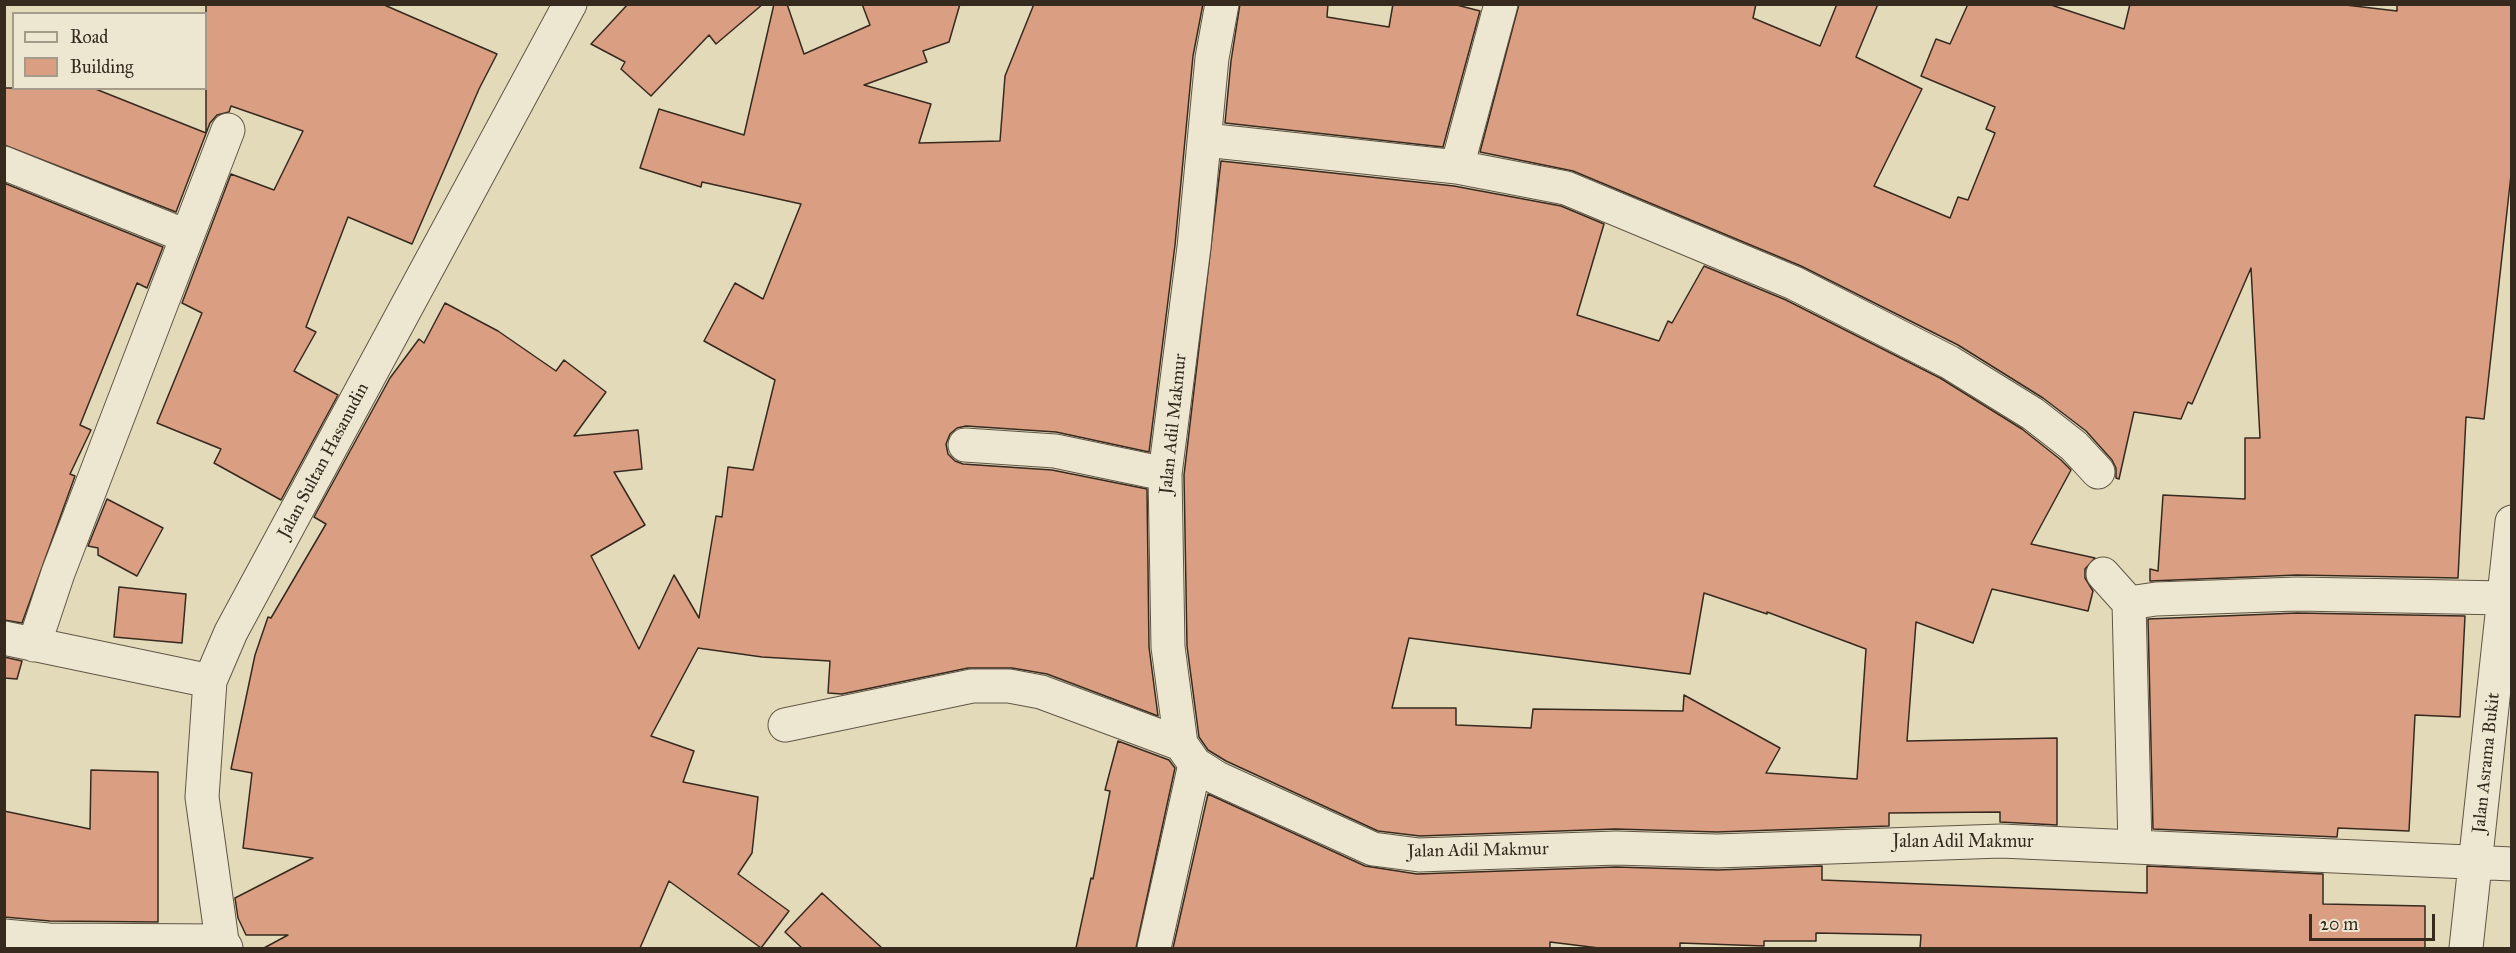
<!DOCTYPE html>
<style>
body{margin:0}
#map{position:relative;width:2516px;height:953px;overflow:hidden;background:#e3daba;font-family:"IM FELL Great Primer",serif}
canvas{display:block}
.frame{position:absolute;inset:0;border:6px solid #362a1f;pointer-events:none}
.legend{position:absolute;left:12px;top:12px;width:195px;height:78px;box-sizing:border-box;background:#ede7d2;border:2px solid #a49b8a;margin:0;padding:8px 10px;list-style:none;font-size:18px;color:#362a1f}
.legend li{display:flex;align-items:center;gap:12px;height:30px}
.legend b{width:30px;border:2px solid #a49b8a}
.scale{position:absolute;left:2309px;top:914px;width:126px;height:27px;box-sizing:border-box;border:3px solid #362a1f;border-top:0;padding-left:8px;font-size:18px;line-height:21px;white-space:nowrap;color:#362a1f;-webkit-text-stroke:4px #ede7d2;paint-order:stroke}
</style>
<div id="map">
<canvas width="2516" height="953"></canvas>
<div class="frame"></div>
<ul class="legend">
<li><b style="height:8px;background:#ede7d2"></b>Road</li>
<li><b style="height:16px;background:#da9e82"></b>Building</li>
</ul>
<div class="scale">20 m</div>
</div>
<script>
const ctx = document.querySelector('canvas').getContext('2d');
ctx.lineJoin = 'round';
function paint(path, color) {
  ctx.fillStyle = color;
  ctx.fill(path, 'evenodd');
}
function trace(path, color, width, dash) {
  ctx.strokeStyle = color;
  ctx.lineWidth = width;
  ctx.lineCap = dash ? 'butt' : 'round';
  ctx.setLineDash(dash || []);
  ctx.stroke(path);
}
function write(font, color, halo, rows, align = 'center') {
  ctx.font = font + ' "IM FELL Great Primer",serif';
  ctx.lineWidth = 4.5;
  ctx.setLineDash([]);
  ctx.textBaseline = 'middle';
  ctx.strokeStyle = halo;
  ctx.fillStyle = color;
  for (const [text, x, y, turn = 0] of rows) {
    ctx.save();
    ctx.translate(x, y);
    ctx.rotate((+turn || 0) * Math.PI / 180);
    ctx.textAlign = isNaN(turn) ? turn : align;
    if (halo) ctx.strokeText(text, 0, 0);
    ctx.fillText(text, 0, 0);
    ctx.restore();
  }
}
const building = new Path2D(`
 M206,4H382L497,54L479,89L412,244L348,217L306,327L316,332L294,371L338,395L281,500L214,463L221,449L157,423L202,313L182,303L231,174L274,190L303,131L231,106L229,112L217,115L210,123L176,212L4,145V88H93L206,133Z
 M628,4H763L716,44L709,35L651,96L621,69L625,62L591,44Z
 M774,4H787L804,54L870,25L862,4H960L949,42L923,51L927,62L864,85L931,104L919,143L1000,141L1005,76L1034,4H1203L1193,56L1175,245L1149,452L1056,432L966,426L957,428L950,434L946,444L948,454L955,461L963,464L1052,470L1147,489L1149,647L1158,716L1047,674L1012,668H968L842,694L828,693L830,661L762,657L698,648L651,736L694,751L683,782L758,797L752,853L738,874L789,911L761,948L669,881L640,948H264L288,935H246L238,918L235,898L313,858L243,848L252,773L231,769L255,655L268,617L271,618L326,524L314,517L390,378L419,339L424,343L445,303L498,331L556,371L564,360L606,392L574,436L638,430L642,469L614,472L645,525L591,556L639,649L674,575L699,618L716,516L722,517L728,467L753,470L775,380L704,341L735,283L763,299L801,204L702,182L701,187L640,168L659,109L744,135Z
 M1240,4H1328L1327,17L1389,27L1393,4H1453L1480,11L1443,147L1225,123L1231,61Z
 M1519,4H1756L1753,18L1820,46L1837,4H1878L1856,57L1922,89L1874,186L1950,218L1958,197L1968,200L1995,133L1986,129L1995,107L1921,76L1936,39L1950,44L1968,4H2048L2124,29L2130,4H2337L2397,11V4H2511V175L2484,419L2466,417L2458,578L2297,575L2150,581V569L2158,571L2163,495L2245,499V438H2260L2251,268L2192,404L2188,402L2181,419L2134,412L2119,479L2116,478V468L2112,460L2086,431L2043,398L1958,345L1801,266L1573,171L1480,152Z
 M1221,161L1454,186L1561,206L1604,224L1577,315L1659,341L1668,321L1672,323L1704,266L1786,300L1940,378L2022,429L2061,460L2071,470L2031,544L2095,558L2085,569V578L2093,591L2088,611L1992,589L1973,643L1916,622L1907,741L2057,738V825L2000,822V812L1889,813V826L1717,832L1615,829L1420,836L1378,831L1226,761L1208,750L1199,737L1187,646L1184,475ZM1704,593L1767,614V612L1866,649L1857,779L1766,773L1780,748L1684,695L1683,711L1533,709L1531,728L1456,725V708H1392L1409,638L1690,674Z
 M4,183L163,247L147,288L137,283L80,425L91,430L70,474L75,476L22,623L4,620Z
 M107,499L163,528L137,576L98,555V548L88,546Z
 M119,587L186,594L182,643L114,637Z
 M2297,613L2465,616L2460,717L2415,715L2409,831L2338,828L2337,837L2153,829L2148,619Z
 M4,657L22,661L17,679L4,678Z
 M1118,741L1169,760L1175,768L1136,948H1076L1091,878L1093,879L1110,791L1105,790Z
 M91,770L158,772V922L50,921L4,917V811L90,829Z
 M1208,794L1365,866L1417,874L1616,867L1718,870L1822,866V880L2147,893V866L2323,874V904L2425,906V948H1920L1921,935L1816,933V941H1764V946L1680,943V948H1599L1550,942V948H1173Z
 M822,893L882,948H802L785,932Z`);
const minor = new Path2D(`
 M1222,4L1212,58L1194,247L1165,474L1168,647L1181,744L1195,764L1217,778L1373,849L1419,855L1616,848L1717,851L2001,841L2512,864
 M1205,140L1457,167L1566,188L1794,283L1949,362L2033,414L2074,446L2098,472
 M4,163L186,236
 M1457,167L1501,4
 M965,445L1055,451L1165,474
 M2103,574L2129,603
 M4,638L210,681
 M34,645L58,573L228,130
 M785,725L972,686H1009L1041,692L1181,744
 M2135,847L2129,603L2156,599L2297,594L2504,598
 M4,936L49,940L222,941
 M226,948L222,941L202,797L210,681L231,632L570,4
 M1154,948L1195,764
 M2466,948L2512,522`);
const streetNames = [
 ["Jalan Adil Makmur",1174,424,-84],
 ["Jalan Sultan Hasanudin",324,461,-62],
 ["Jalan Asrama Bukit",2487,763,-84],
 ["Jalan Adil Makmur",1963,843],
 ["Jalan Adil Makmur",1478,851,-1]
];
paint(building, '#da9e82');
trace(building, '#362a1f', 1.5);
trace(minor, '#615646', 35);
trace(minor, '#ede7d2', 33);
write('18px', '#362a1f', '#ede7d2', streetNames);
</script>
